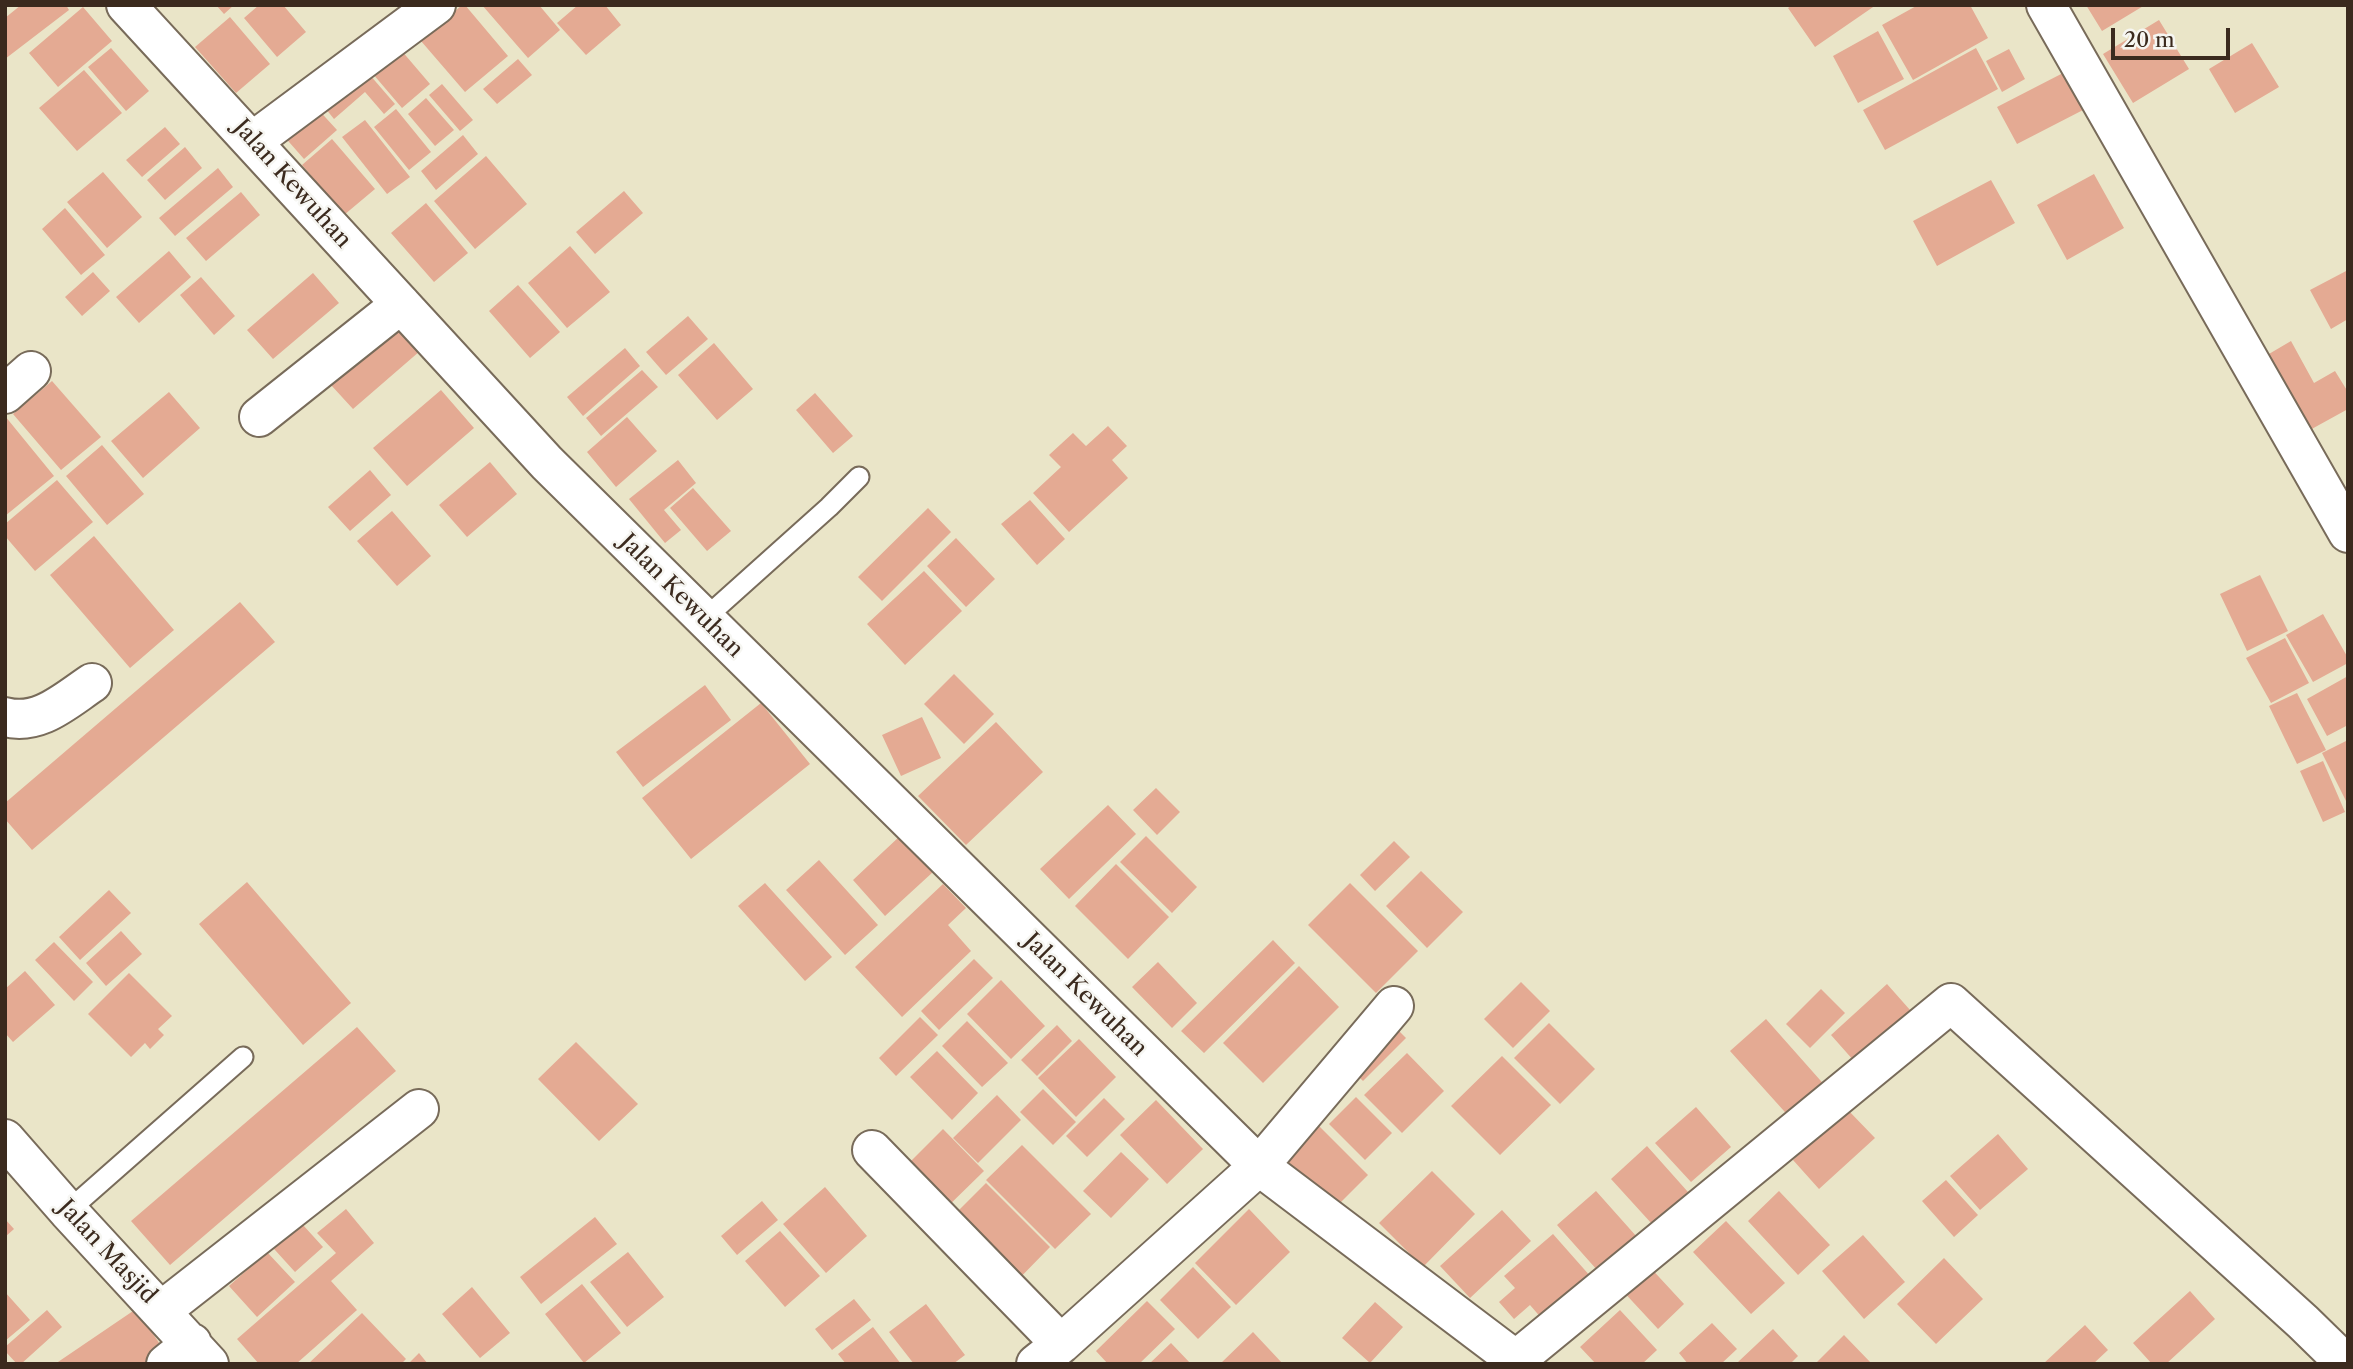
<!DOCTYPE html>
<style>
body{margin:0}
#map{position:relative;width:2353px;height:1369px;overflow:hidden;background:#eae5c8;font-family:"Libre Caslon Text",serif}
canvas{display:block}
.frame{position:absolute;inset:0;border:7px solid #3b2a1e;pointer-events:none}
.scale{position:absolute;left:2111px;top:28px;width:119px;height:32px;box-sizing:border-box;border:4px solid #3b2a1e;border-top:0;padding-left:9px;font-size:21px;line-height:24px;white-space:nowrap;color:#3b2a1e;-webkit-text-stroke:5px #f6f6f2;paint-order:stroke}
</style>
<div id="map">
<canvas width="2353" height="1369"></canvas>
<div class="frame"></div>
<div class="scale">20 m</div>
</div>
<script>
const ctx = document.querySelector('canvas').getContext('2d');
ctx.lineJoin = 'round';
function paint(path, color) {
  ctx.fillStyle = color;
  ctx.fill(path, 'evenodd');
}
function trace(path, color, width, dash) {
  ctx.strokeStyle = color;
  ctx.lineWidth = width;
  ctx.lineCap = dash ? 'butt' : 'round';
  ctx.setLineDash(dash || []);
  ctx.stroke(path);
}
function write(font, color, halo, rows, align = 'center') {
  ctx.font = font + ' "Libre Caslon Text",serif';
  ctx.lineWidth = 5;
  ctx.setLineDash([]);
  ctx.textBaseline = 'middle';
  ctx.strokeStyle = halo;
  ctx.fillStyle = color;
  for (const [text, x, y, turn = 0] of rows) {
    ctx.save();
    ctx.translate(x, y);
    ctx.rotate((+turn || 0) * Math.PI / 180);
    ctx.textAlign = isNaN(turn) ? turn : align;
    if (halo) ctx.strokeText(text, 0, 0);
    ctx.fillText(text, 0, 0);
    ctx.restore();
  }
}
const building = new Path2D(`
 M21,5H66L69,10L5,59V18Z
 M216,5H234L224,14Z
 M259,5H283L306,32L277,57L244,18Z
 M462,5H465L508,56L465,92L421,41Z
 M482,5H539L560,30L528,58Z
 M578,5H605L621,25L586,55L557,23Z
 M1792,5H1876L1815,47L1788,8Z
 M1918,5H1970L1988,38L1913,80L1882,25Z
 M2086,5H2145L2102,31Z
 M83,7L112,41L58,87L29,53Z
 M230,17L270,64L236,93L195,47Z
 M2159,20L2189,69L2133,103L2103,54Z
 M1878,31L1904,79L1858,103L1833,56Z
 M395,43L430,84L402,108L367,67Z
 M2252,43L2279,87L2235,113L2209,69Z
 M111,48L149,91L126,111L88,67Z
 M1976,48L1998,89L1885,150L1863,110Z
 M2009,49L2025,79L2002,92L1986,61Z
 M518,59L532,75L497,104L483,89Z
 M363,67L395,104L384,114L365,92L334,119L321,103Z
 M84,70L122,113L77,151L39,108Z
 M2065,72L2085,109L2017,144L1997,107Z
 M442,84L473,120L460,131L429,95Z
 M426,98L454,130L435,146L408,114Z
 M315,106L337,130L304,159L282,134Z
 M396,109L431,152L409,170L374,127Z
 M365,120L410,177L387,194L342,137Z
 M165,127L180,144L142,177L126,160Z
 M463,135L478,154L436,190L421,171Z
 M332,139L375,189L344,215L302,165Z
 M185,147L202,168L165,200L147,180Z
 M486,156L527,204L475,249L434,201Z
 M218,168L233,187L175,236L159,218Z
 M103,172L142,217L107,248L67,202Z
 M2094,174L2124,228L2067,260L2037,205Z
 M1991,180L2015,223L1937,266L1913,221Z
 M624,191L643,213L595,254L576,232Z
 M241,192L260,215L206,261L186,238Z
 M426,203L468,253L434,282L391,233Z
 M65,208L105,255L81,275L42,229Z
 M570,246L610,292L567,328L528,283Z
 M169,251L191,277L139,323L116,297Z
 M2348,270V319L2331,329L2310,290Z
 M93,272L110,291L82,316L65,297Z
 M313,273L339,303L273,359L247,330Z
 M201,277L235,316L214,335L180,295Z
 M518,285L560,332L530,358L489,311Z
 M688,316L708,339L666,375L646,352Z
 M398,327L420,351L353,409L331,385Z
 M2291,341L2314,383L2335,371L2348,392V409L2299,436L2257,361Z
 M714,343L753,389L717,420L678,375Z
 M625,348L640,366L583,416L567,397Z
 M642,370L658,387L601,436L586,418Z
 M52,381L101,437L61,470L13,414Z
 M441,390L474,428L407,486L373,448Z
 M169,392L200,428L143,478L111,441Z
 M815,393L853,436L833,453L796,410Z
 M5,416L54,476L5,516Z
 M627,417L657,451L616,487L587,452Z
 M1108,426L1127,446L1112,460L1128,478L1069,532L1033,493L1061,467L1049,455L1073,433L1086,446Z
 M102,445L144,494L107,525L66,476Z
 M678,460L696,483L664,510L681,530L665,543L629,499Z
 M490,462L517,494L467,537L439,505Z
 M370,470L391,495L350,531L328,507Z
 M57,480L93,522L35,571L5,536V524Z
 M693,488L731,531L707,551L670,508Z
 M1030,500L1065,539L1037,565L1001,524Z
 M928,508L951,532L882,601L858,577Z
 M392,511L431,556L397,586L357,541Z
 M94,536L174,630L130,668L50,575Z
 M956,538L995,579L966,607L927,566Z
 M924,571L962,611L905,665L867,624Z
 M2260,575L2288,631L2247,651L2220,594Z
 M240,602L275,642L32,850L5,819V803Z
 M2323,614L2348,658V663L2313,682L2286,635Z
 M2285,638L2309,683L2271,703L2246,658Z
 M954,674L994,714L964,744L924,704Z
 M2348,676V725L2327,736L2307,699Z
 M705,685L731,720L643,787L616,752Z
 M2297,693L2326,750L2297,764L2269,706Z
 M761,703L810,764L691,859L642,798Z
 M922,717L941,758L901,776L882,735Z
 M996,722L1043,772L966,845L918,796Z
 M2348,740V805L2322,753Z
 M2323,761L2345,812L2323,822L2300,771Z
 M1156,788L1180,812L1157,835L1133,810Z
 M1108,805L1136,834L1069,899L1040,869Z
 M900,836L933,872L885,916L853,880Z
 M1146,836L1197,887L1172,913L1120,862Z
 M1394,841L1410,857L1375,891L1360,875Z
 M819,860L878,925L845,955L786,890Z
 M1116,864L1169,917L1128,959L1075,906Z
 M1421,871L1463,912L1427,948L1386,906Z
 M247,882L351,1003L303,1045L199,924Z
 M765,883L832,957L805,981L738,906Z
 M1350,883L1418,951L1376,993L1308,925Z
 M943,884L966,908L948,925L971,951L902,1017L855,967Z
 M109,890L131,913L80,960L59,937Z
 M121,931L142,954L106,986L86,963Z
 M1273,940L1295,963L1204,1053L1181,1031Z
 M54,942L93,982L74,1001L35,960Z
 M974,959L993,978L939,1030L921,1011Z
 M1158,962L1197,1003L1172,1028L1132,987Z
 M1299,966L1339,1007L1263,1083L1223,1043Z
 M25,971L55,1005L13,1042L5,1033V989Z
 M129,973L172,1016L158,1029L164,1035L150,1049L145,1043L131,1057L88,1014Z
 M1001,980L1045,1026L1011,1059L967,1014Z
 M1521,982L1550,1011L1513,1048L1484,1019Z
 M1887,984L1918,1019L1862,1070L1831,1035Z
 M1821,989L1845,1013L1810,1048L1786,1024Z
 M920,1017L938,1035L896,1076L879,1058Z
 M1766,1019L1828,1089L1793,1121L1730,1051Z
 M967,1021L1008,1063L982,1087L942,1046Z
 M1389,1021L1406,1038L1363,1081L1346,1064Z
 M1549,1023L1595,1069L1560,1104L1514,1058Z
 M1057,1025L1072,1041L1037,1076L1021,1060Z
 M357,1027L396,1071L170,1265L131,1221Z
 M1079,1039L1116,1077L1076,1117L1038,1078Z
 M576,1042L638,1104L599,1141L538,1079Z
 M937,1051L978,1093L952,1120L910,1077Z
 M1407,1053L1444,1091L1402,1133L1364,1095Z
 M1502,1056L1551,1105L1500,1155L1451,1106Z
 M1043,1089L1076,1122L1053,1145L1020,1112Z
 M997,1095L1021,1120L978,1163L953,1138Z
 M1356,1097L1392,1133L1365,1160L1329,1124Z
 M1104,1098L1125,1119L1087,1157L1066,1136Z
 M1156,1100L1203,1149L1167,1184L1120,1135Z
 M1696,1107L1731,1147L1691,1182L1655,1143Z
 M1847,1109L1875,1138L1819,1189L1793,1160Z
 M1314,1121L1368,1175L1333,1210L1279,1156Z
 M943,1129L984,1171L940,1214L899,1173Z
 M1998,1134L2028,1169L1980,1210L1950,1176Z
 M1022,1145L1091,1214L1055,1249L986,1180Z
 M1647,1146L1688,1192L1652,1224L1611,1179Z
 M1121,1152L1149,1179L1111,1218L1083,1191Z
 M1432,1171L1475,1214L1423,1267L1379,1223Z
 M1946,1180L1978,1215L1954,1237L1922,1201Z
 M986,1183L1050,1247L1009,1289L945,1224Z
 M825,1187L867,1236L826,1273L783,1224Z
 M1596,1191L1637,1237L1598,1271L1557,1225Z
 M1779,1191L1830,1245L1798,1275L1748,1221Z
 M762,1201L778,1220L737,1255L721,1236Z
 M346,1209L374,1243L331,1281L357,1310L296,1364H259L237,1339L336,1253L317,1233Z
 M1249,1209L1290,1252L1236,1305L1195,1263Z
 M1502,1210L1531,1241L1470,1298L1440,1266Z
 M293,1214L323,1247L295,1272L265,1239Z
 M595,1217L617,1244L541,1304L520,1277Z
 M5,1219L14,1229L5,1237Z
 M1726,1221L1785,1283L1751,1314L1693,1252Z
 M780,1231L820,1276L785,1307L745,1261Z
 M1553,1234L1591,1277L1543,1320L1530,1305L1514,1319L1499,1302L1515,1288L1504,1276Z
 M1863,1235L1905,1282L1864,1319L1822,1271Z
 M267,1252L295,1282L257,1317L229,1286Z
 M628,1252L664,1297L627,1327L590,1282Z
 M1944,1258L1983,1299L1936,1344L1897,1304Z
 M1647,1264L1684,1304L1658,1329L1620,1288Z
 M1193,1267L1231,1307L1198,1339L1160,1300Z
 M582,1284L621,1333L584,1363L545,1314Z
 M472,1287L510,1333L480,1358L442,1314Z
 M2190,1291L2215,1319L2166,1364H2152L2133,1343Z
 M5,1292L30,1320L5,1341Z
 M854,1299L871,1320L832,1350L815,1329Z
 M1147,1301L1175,1329L1139,1364H1108L1096,1351Z
 M1375,1302L1403,1327L1370,1363L1342,1338Z
 M926,1304L965,1355L953,1364H914L889,1332Z
 M136,1309L166,1353L149,1364H55Z
 M47,1310L62,1327L21,1364H17L5,1351V1347Z
 M1620,1310L1657,1350L1642,1364H1596L1580,1347Z
 M362,1313L406,1359L401,1364H308Z
 M1712,1323L1737,1349L1721,1364H1688L1679,1353Z
 M2085,1325L2108,1350L2093,1364H2043Z
 M873,1327L901,1364H846L838,1354Z
 M1773,1329L1798,1356L1790,1364H1739L1738,1362Z
 M1253,1332L1283,1364H1220Z
 M1844,1335L1872,1364H1815Z
 M1171,1343L1191,1364H1149Z
 M419,1353L428,1364H408Z`);
const service = new Path2D(`
 M704,619L829,507L859,477
 M68,1211L243,1057`);
const minor = new Path2D(`
 M126,5L547,463L1259,1166L1394,1006
 M2046,5L2348,533
 M253,141L436,5
 M5,394L31,371
 M259,417L401,304
 M5,717C39,726 65,701 92,683
 M5,1139L68,1211L209,1364
 M872,1150L1061,1344
 M161,1311L419,1109
 M1516,1360L1951,1003L2303,1322L2346,1364
 M166,1364L192,1343
 M1036,1364L1061,1344L1259,1166L1521,1364`);
const streetNames = [
 ["Jalan Kewuhan",292,184,48],
 ["Jalan Kewuhan",681,596,45],
 ["Jalan Kewuhan",1085,995,45],
 ["Jalan Masjid",107,1252,47]
];
paint(building, '#e4aa93');
trace(service, '#786b5a', 23);
trace(minor, '#786b5a', 42);
trace(service, '#fff', 19);
trace(minor, '#fff', 38);
write('23px', '#3b2a1e', '#f6f6f2', streetNames);
</script>
